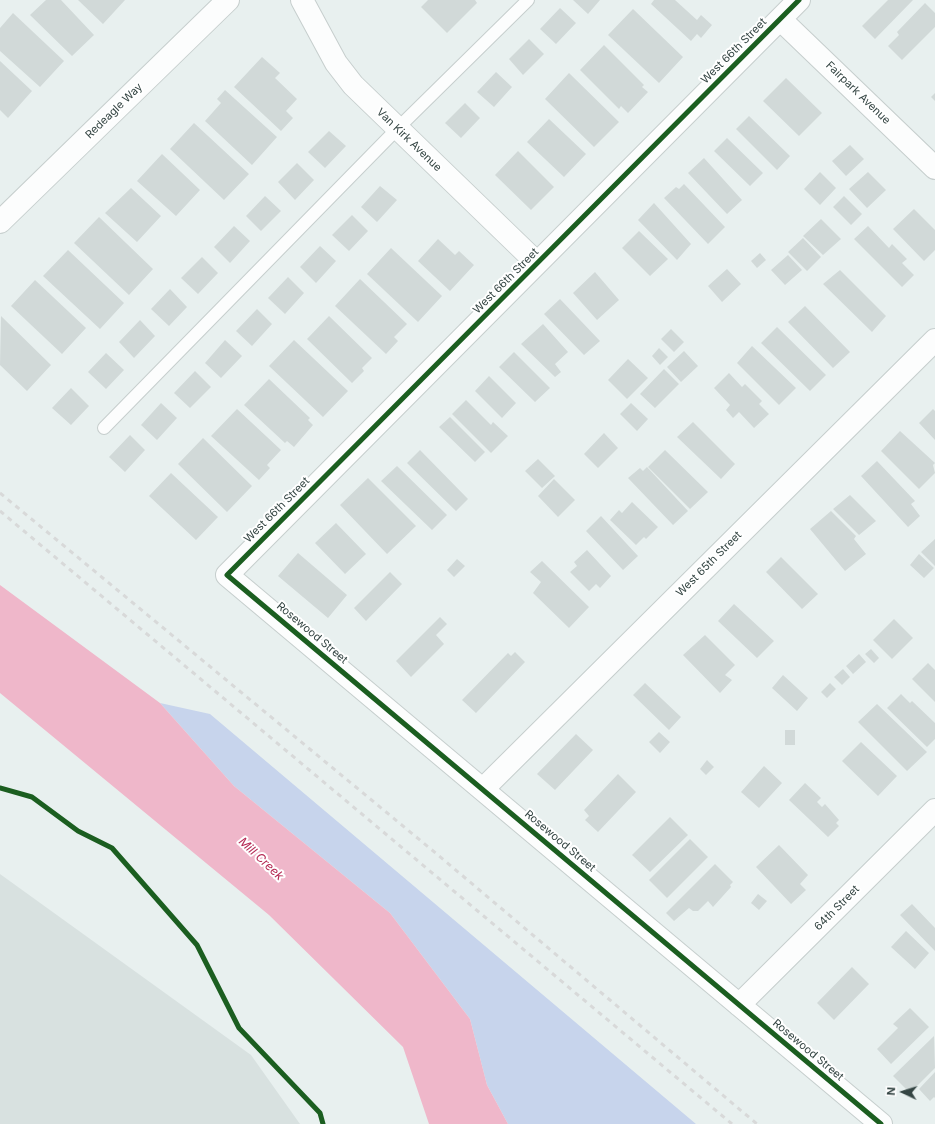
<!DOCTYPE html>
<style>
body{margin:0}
#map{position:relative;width:935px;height:1124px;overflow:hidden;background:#e8f0ef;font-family:Inter,sans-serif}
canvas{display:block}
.north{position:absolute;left:883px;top:1072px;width:40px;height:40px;-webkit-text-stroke:3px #fff;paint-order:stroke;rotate:274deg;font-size:11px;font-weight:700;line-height:16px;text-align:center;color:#344543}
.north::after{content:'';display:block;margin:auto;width:14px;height:18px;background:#344543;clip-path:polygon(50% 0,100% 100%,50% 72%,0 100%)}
</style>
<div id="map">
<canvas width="935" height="1124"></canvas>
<div class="north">N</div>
</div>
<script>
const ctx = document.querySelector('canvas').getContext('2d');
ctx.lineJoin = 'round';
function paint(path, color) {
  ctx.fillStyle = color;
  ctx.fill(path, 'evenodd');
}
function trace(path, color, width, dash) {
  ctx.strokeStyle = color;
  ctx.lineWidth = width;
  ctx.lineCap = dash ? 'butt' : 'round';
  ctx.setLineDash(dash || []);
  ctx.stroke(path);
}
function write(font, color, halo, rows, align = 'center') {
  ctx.font = font + ' Inter,sans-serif';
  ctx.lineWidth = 4;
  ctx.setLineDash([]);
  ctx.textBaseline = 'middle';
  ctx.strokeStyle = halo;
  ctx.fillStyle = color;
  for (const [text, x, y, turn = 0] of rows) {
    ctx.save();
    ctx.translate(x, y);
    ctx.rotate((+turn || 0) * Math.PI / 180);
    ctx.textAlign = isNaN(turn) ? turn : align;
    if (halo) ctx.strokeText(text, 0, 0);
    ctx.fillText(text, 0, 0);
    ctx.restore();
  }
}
const industrial = new Path2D(`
 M0,874L251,1055L300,1124H0Z`);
const green = new Path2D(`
 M160,703L210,714L696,1124H508L487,1085L470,1019L390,913L234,786Z`);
const water = new Path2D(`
 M0,585L160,703L234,786L390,913L470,1019L487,1085L508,1124H429L403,1047L269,915L0,693Z`);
const building = new Path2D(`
 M46,0H61L94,35L72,56L30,15Z
 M78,0H125L103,24Z
 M428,0H475L477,3L447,33L421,7Z
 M573,0H600L588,14Z
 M654,0H675L697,20L701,15L712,25L701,38L697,34L691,41L651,4Z
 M888,0H913L875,39L862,26Z
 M925,3L935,13V27L902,60L888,46L899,35L897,32Z
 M560,8L576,23L556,44L540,29Z
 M633,9L683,57L659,83L608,35Z
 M13,13L64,61L40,87L0,51V28Z
 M529,39L544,54L523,75L509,59Z
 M604,45L644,85L642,87L648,92L628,113L621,106L619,109L580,70Z
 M262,57L280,73L275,78L297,99L286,111L293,118L281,131L234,87Z
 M0,61L32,91L8,118L0,110Z
 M496,72L512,87L494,107L477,92Z
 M569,73L619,122L594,147L545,99Z
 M786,78L822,113L799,136L763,101Z
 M225,90L277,137L252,165L205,121L221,103L217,99Z
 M935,93V101L931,97Z
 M465,103L480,118L461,138L445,123Z
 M749,116L790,156L777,170L736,129Z
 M549,119L586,154L564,177L527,142Z
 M194,123L249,174L224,200L170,149Z
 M329,131L346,146L325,168L308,152Z
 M727,138L763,173L750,186L714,151Z
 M850,145L864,159L846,176L832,161Z
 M518,151L554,187L531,210L495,175Z
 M162,154L200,190L176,216L137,181Z
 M704,158L742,200L727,214L688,173Z
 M297,163L314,180L295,200L278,182Z
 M820,172L836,188L820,205L804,189Z
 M868,172L886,190L867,208L849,189Z
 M684,184L725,227L708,244L664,198L676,187L679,189Z
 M380,186L397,200L377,222L361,207Z
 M131,188L161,216L137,242L105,213Z
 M265,196L281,211L261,231L246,216Z
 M844,196L862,214L851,225L833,207Z
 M654,203L691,244L677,260L638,220Z
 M914,209L935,230V250L924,261L893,229Z
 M352,215L368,231L349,251L332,235Z
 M99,217L153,269L129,295L74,243Z
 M821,219L841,239L823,255L803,236Z
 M234,226L250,241L230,263L214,247Z
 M868,226L889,248L892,244L907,259L902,263L914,275L902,287L854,239Z
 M639,231L668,259L650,276L622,248Z
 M803,238L821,257L807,271L788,252Z
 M438,239L455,255L459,251L474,265L450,291L418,261Z
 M320,246L336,261L316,283L300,267Z
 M391,248L442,296L418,322L367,274Z
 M68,250L124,303L100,329L43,276Z
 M760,253L766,260L757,268L751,261Z
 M788,255L802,270L785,285L771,270Z
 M202,257L218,273L198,294L181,278Z
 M727,269L741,284L722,302L708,286Z
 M840,270L886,316L872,332L823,284Z
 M595,272L619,300L597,320L573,293Z
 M288,277L304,293L285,314L268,298Z
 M360,279L407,324L394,337L398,341L386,354L335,306Z
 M35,280L86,328L62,354L11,306Z
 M170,289L187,307L169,326L151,309Z
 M560,299L600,341L584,355L544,314Z
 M805,306L850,352L833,368L788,322Z
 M257,309L272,324L252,346L236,331Z
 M1,316L51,365L27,391L0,365Z
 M329,316L372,358L362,368L364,371L352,383L307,339Z
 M140,320L155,336L134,358L119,342Z
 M543,324L568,352L555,364L561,372L555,377L521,344Z
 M777,327L826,375L810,391L761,343Z
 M671,329L684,342L674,352L661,339Z
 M225,340L242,356L221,378L205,363Z
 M294,340L348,391L323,417L269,366Z
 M752,346L796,388L779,405L737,363Z
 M659,348L668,357L660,365L652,356Z
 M684,351L698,366L681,382L667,367Z
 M514,352L550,388L535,402L499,367Z
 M106,353L124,370L106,389L88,372Z
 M628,359L648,378L627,399L608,380Z
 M664,369L679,384L655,408L640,394Z
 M195,371L211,387L190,408L174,393Z
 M729,373L742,387L745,384L762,401L759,404L769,414L754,428L739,412L733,418L726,410L730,405L714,388Z
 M489,376L516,403L502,418L475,391Z
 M269,379L310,418L308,420L313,425L294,447L287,441L285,443L244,405Z
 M71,388L89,406L71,425L52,408Z
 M466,400L491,425L493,422L508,436L491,453L452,414Z
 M161,403L177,418L157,440L141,425Z
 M631,403L648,419L637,431L620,414Z
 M237,409L281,450L267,465L270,468L259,480L211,436Z
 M933,409L935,411V440L919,423Z
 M450,417L485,452L475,462L439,427Z
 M693,422L735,464L721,479L677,437Z
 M900,431L935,463L933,465L935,473L919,489L881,451Z
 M604,433L618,448L598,468L584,454Z
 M130,435L145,450L125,472L109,457Z
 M203,438L252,486L227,512L178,464Z
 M420,450L468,499L456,511L407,463Z
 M665,450L708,492L690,509L648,467Z
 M538,459L555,476L542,488L525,471Z
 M877,461L915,501L911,504L920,516L908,527L861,476Z
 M397,466L447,515L432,530L381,481Z
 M647,467L688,511L673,525L628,478L640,468L643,471Z
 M171,473L218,517L196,540L149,496Z
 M368,478L416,526L387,554L340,505Z
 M554,479L575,500L558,517L538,496Z
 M850,495L876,521L859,535L833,509Z
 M632,502L658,527L646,539L644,537L636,545L610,520L619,510L622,513Z
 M831,511L856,536L854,539L866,554L845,571L810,529Z
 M601,516L638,556L623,570L586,531Z
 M336,523L366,554L345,574L315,543Z
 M935,539V566L921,552Z
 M587,550L611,576L600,588L596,584L589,591L570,572L577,566L574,562Z
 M298,553L347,595L328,618L278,576Z
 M919,554L934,568L924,578L910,565Z
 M781,557L818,594L802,609L766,572Z
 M457,559L465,566L454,577L447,570Z
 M542,561L589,607L569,628L533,593L541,582L530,572Z
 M390,572L402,584L366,621L354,608Z
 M734,604L774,641L757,658L718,621Z
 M440,617L447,624L436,635L444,644L411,677L396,661Z
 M894,619L913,638L892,659L873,640Z
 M705,635L735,665L725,675L732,680L720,693L683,655Z
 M871,649L879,658L874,663L865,654Z
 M515,652L525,662L476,713L462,700L508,653L511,656Z
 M859,654L866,662L853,674L846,666Z
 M928,663L935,670V702L912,679Z
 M843,669L850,677L842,685L834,677Z
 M783,675L808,698L797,711L772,688Z
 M645,683L681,717L669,730L633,695Z
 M830,683L836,689L827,698L821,692Z
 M901,694L910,703L912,701L935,723V739L927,747L887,708Z
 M877,704L927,752L907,771L858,722Z
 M785,730H795V745H785Z
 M659,732L670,742L660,753L649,742Z
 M576,734L593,750L555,790L537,774Z
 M861,742L897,776L878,796L842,761Z
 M707,760L714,767L706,775L700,769Z
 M764,766L782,783L759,808L741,792Z
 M618,774L636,792L598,832L585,820L589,816L584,810Z
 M805,783L821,798L817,802L822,807L825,804L839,820L836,823L839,826L828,837L789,800Z
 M670,817L688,835L650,872L632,855Z
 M690,839L708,857L667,898L649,880Z
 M779,845L808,875L800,884L806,890L791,904L756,867Z
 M715,864L733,882L730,885L731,887L713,907L708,901L698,911H693L689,908L674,921L666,913Z
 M758,894L767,901L759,910L751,903Z
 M912,904L935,928V951L900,915Z
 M906,931L929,953L915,969L891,947Z
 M852,967L869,984L834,1020L817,1003Z
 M910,1008L929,1027L891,1064L877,1049L898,1028L893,1024Z
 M934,1036L935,1068L910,1093L893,1076Z
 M935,1072V1098L934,1097L930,1101L919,1089Z`);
const service = new Path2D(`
 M104,428L398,128L528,0`);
const minor = new Path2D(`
 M302,0L336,63L353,85L537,263
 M799,0L227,575L881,1124
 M780,19L935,168
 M0,222L228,0
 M483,789L935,340
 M739,1005L935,810`);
const rail = new Path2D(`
 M0,493L432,850L757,1124
 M0,511L732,1124`);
const cycleway = new Path2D(`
 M799,0L227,575L881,1124
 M0,788L32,797L78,831L112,848L197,945L239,1028L320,1113L323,1124`);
const streetNames = [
 ["West 66th Street",734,51,-45],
 ["Fairpark Avenue",858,93,44],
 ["Redeagle Way",114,111,-44],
 ["Van Kirk Avenue",409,140,44],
 ["West 66th Street",506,281,-45],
 ["West 66th Street",277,510,-45],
 ["West 65th Street",709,564,-45],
 ["Rosewood Street",312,633,40],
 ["Rosewood Street",560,841,40],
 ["64th Street",837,908,-45],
 ["Rosewood Street",808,1050,40]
];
const waterNames = [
 ["Mill Creek",261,859,43]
];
paint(industrial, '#d8e1e0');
paint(green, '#c7d4ec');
paint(water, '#efb7ca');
paint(building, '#d1d9d8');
trace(service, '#c6cecd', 14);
trace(minor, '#c6cecd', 24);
trace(service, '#fcfdfd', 12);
trace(minor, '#fcfdfd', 22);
trace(rail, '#d8d9d9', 3, [5, 5]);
trace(cycleway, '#1b5e20', 5);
write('11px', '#344543', '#fff', streetNames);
write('italic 12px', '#b52a55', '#fff', waterNames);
</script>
